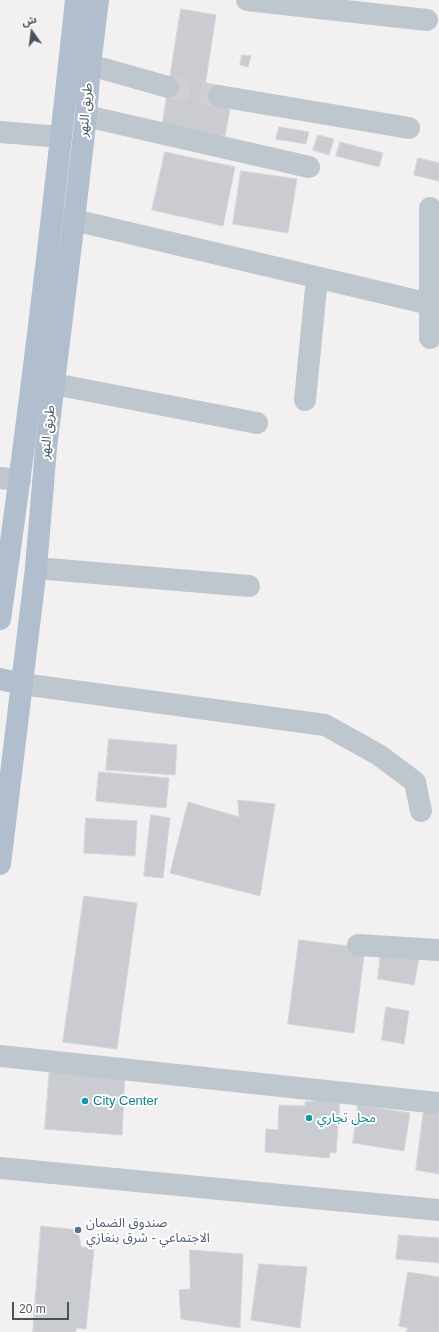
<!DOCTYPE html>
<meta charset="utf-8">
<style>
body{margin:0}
#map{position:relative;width:439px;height:1332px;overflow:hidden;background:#f2f0f0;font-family:Helvetica,"Noto Sans Arabic",sans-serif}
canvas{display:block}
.north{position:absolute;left:12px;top:12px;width:40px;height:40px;-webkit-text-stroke:3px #fff;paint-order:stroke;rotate:346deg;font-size:11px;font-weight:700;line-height:16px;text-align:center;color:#48525d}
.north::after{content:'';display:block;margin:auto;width:14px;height:18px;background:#48525d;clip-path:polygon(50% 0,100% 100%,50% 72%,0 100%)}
.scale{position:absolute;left:12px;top:1302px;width:57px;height:18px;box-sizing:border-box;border:2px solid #48525d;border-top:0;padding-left:5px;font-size:12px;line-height:14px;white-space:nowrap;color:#48525d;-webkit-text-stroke:3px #fff;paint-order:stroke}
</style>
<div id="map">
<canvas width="439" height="1332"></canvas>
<div class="north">ش</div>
<div class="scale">20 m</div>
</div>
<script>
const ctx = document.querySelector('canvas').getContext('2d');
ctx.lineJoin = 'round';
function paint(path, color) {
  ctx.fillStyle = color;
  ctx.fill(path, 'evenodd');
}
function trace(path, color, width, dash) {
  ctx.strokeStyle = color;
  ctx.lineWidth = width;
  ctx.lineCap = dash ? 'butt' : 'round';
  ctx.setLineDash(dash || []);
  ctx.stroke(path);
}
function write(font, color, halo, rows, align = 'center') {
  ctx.font = font + ' Helvetica,"Noto Sans Arabic",sans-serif';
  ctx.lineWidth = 4;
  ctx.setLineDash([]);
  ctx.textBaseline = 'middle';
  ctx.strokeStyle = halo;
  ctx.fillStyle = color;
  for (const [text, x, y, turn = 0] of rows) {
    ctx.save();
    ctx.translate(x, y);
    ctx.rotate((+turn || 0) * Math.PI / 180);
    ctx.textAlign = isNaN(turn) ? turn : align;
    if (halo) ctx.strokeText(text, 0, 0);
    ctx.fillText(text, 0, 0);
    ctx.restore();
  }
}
const building = new Path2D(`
 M181,9L216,15L205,86L219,89L218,105L230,109L225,136L192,132L162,127Z
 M242,55L251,56L248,67L240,65Z
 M279,127L309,132L306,144L276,139Z
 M318,135L334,139L329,155L313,150Z
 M340,142L383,153L379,167L336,156Z
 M165,152L235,167L223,226L152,210Z
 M418,158L439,163V181L414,175Z
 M241,171L297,179L288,233L233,224Z
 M109,739L177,745L175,775L106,770Z
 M99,772L169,778L166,808L96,801Z
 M238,800L275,804L260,896L170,873L188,802L239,817Z
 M151,815L170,818L163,878L144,876Z
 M86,818L137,821L135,856L84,853Z
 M84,896L137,903L117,1049L63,1042Z
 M299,940L365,948L354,1033L288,1024Z
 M381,951L420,954L414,985L378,979Z
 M386,1007L409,1011L404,1044L382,1040Z
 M50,1065L125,1073L122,1135L45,1129Z
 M318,1097L340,1099L336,1153L330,1152L329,1158L265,1152L266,1129L278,1130L279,1105L305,1106V1102L317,1101Z
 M358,1105L410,1113L404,1151L353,1143Z
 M424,1109L439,1111V1174L416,1170Z
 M41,1226L78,1230L81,1247L94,1249L86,1329L76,1328V1332H33Z
 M399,1235L439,1238V1263L396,1259Z
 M190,1250L243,1254L240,1328L181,1319L179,1290L190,1289Z
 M259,1264L307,1267L300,1328L251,1320Z
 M408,1272L439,1277V1332H406L408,1328L399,1326Z`);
const minorTunnel = new Path2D(`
 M168,87L219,96`);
const minor = new Path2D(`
 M247,0L427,20
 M90,65L168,87
 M219,96L409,128
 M86,116L309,167
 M0,132L61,137
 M430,208V338
 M74,220L430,304
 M54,384L257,423
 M305,400L317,278
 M0,478L20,480
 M36,568L249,586
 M22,684L325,725L379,755L415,782L421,811
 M358,945L439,950
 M0,1056L439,1103
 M0,1168L439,1210`);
const major = new Path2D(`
 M0,619C30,413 54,207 76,0
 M0,679L22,684
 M0,864L36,568L46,448L74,220L86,116L90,65L98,0`);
const markers = [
 [85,1101,4,"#0f9aa8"],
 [309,1118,4,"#0f9aa8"],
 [78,1230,4,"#5c6f8a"]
];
const streetNames = [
 ["طريق النهر",86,110,-85],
 ["طريق النهر",48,432,-84]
];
const cultureNames = [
 ["City Center",93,1101],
 ["محل تجاري",317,1118]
];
const serviceNames = [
 ["صندوق الضمان",86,1223],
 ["الاجتماعي - شرق بنغازي",86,1238]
];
paint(building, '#caccd2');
trace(building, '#d4d6db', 1);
trace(minorTunnel, '#d0d0d3', 22, [22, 11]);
trace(minor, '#bec6ce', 22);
trace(major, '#b1bece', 22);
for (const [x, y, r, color] of markers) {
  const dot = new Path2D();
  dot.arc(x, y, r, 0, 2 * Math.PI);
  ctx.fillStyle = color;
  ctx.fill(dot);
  trace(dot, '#fff', 1.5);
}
write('13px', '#48525d', '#fff', streetNames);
write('13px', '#0d838f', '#fff', cultureNames, 'left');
write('13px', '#4e5e75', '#fff', serviceNames, 'left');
</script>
